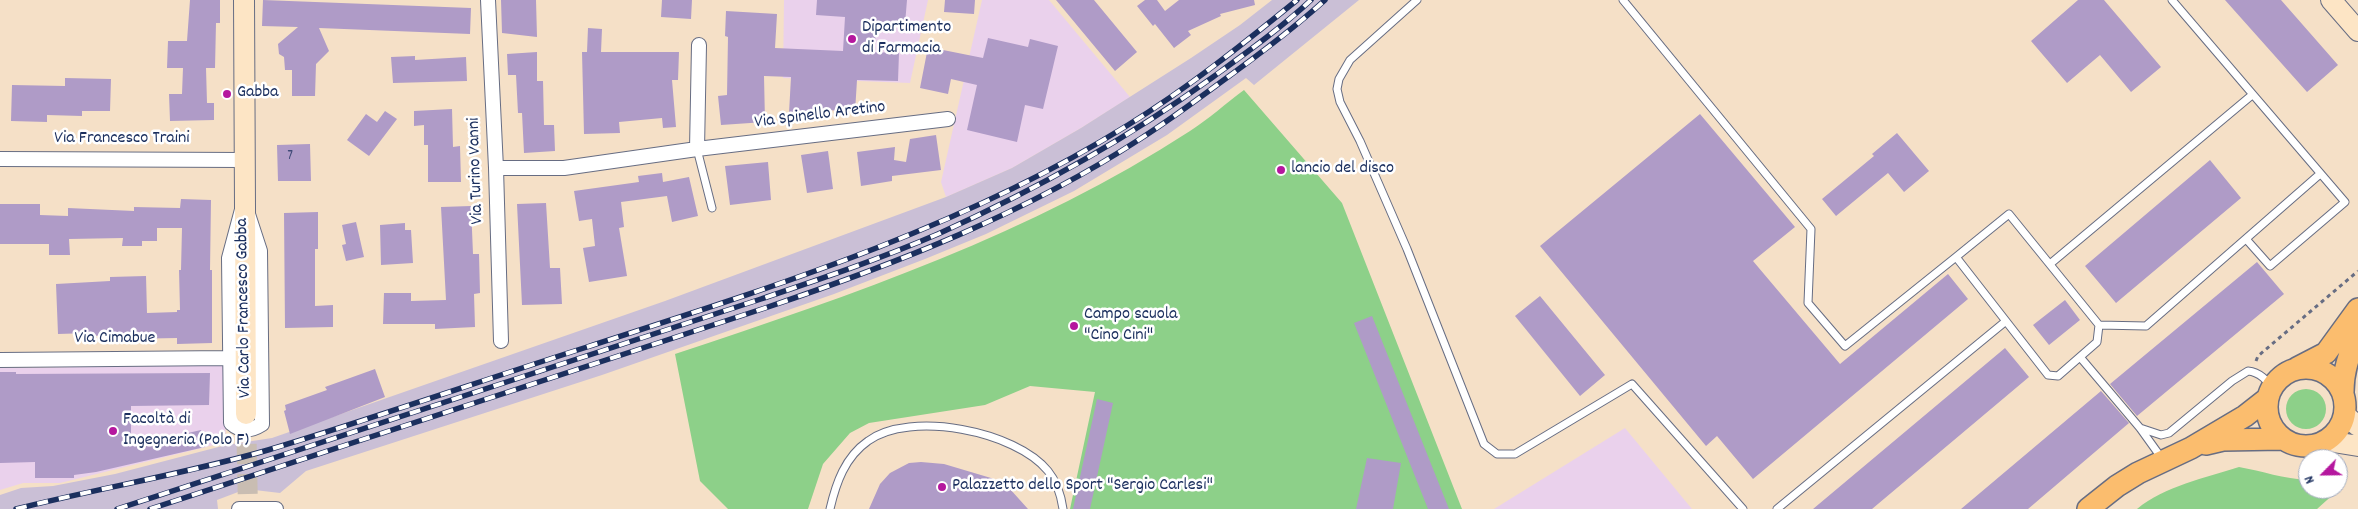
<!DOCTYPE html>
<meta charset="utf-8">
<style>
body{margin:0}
#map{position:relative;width:2358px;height:509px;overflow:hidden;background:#f5e0c7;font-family:Dekko,sans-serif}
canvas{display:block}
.north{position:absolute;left:2298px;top:449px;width:50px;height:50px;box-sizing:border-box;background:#fff;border:1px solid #a4acbf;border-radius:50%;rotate:247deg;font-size:14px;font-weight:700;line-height:20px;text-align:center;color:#1b2f5e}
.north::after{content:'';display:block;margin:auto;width:18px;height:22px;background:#b5179e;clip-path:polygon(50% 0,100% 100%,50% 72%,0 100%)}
</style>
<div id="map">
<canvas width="2358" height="509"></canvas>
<div class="north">N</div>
</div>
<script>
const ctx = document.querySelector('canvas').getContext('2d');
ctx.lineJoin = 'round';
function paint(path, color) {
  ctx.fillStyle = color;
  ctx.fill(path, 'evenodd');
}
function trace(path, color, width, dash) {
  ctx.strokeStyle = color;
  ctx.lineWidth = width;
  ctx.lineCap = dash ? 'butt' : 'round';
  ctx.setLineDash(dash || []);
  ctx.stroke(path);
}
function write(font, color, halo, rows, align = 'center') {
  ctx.font = font + ' Dekko,sans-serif';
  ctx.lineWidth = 5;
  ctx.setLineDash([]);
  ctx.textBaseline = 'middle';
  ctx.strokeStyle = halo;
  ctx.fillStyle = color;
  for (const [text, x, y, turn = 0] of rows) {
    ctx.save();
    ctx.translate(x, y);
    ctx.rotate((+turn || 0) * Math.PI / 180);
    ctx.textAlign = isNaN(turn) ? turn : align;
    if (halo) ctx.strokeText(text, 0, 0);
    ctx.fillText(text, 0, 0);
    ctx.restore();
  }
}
const built = new Path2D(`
 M784,0H928L910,83L783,78Z
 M982,0H1049L1130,97L1081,128L1012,168L946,197L941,182Z
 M223,365L226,442L60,483H23L0,490V368Z
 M1625,428L1692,509H1494Z`);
const industrial = new Path2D(`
 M1272,0H1359L1254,85L1246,78L1167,135L1074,191L986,234L925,259L834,294L602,375L306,471L280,493L246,489L217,500L218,509H0V495L21,488L53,486L115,474L226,445L272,438L665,301L946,197L1012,168L1081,128L1191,58L1240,25Z`);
const green = new Path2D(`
 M1244,90L1342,203L1462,509H1070L1095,392L1030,386L985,405L869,423L850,433L823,464L808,509H728L700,481L675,354C853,295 1032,234 1190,131C1209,119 1226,103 1244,90Z
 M2286 409a20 20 0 1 1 40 0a20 20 0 1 1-40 0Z
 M2239,467C2262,471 2284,479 2308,480V489H2338V482L2346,483L2317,509H2137C2165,486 2205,478 2239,467Z`);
const building = new Path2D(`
 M190,0H220V23H216L215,68H206L207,103H214V120L170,121L169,94H182L183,68H167L168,41H187Z
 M263,0L471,8L470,34L319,28L329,51L316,64L315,96H292V70H285L284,57L279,54L278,44L298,27L262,26Z
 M501,0H536L537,37L502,33Z
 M662,0H692L691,19L661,17Z
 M817,0H907L905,24L877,22L874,52L899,53L898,81L857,80L855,112L813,109V115L789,113L791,77L764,76L765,122L721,125L718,96L727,95L728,37L725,36L726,11L777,14L775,48L843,51L845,17L816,15Z
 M945,0H975L974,14L944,12Z
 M1056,0H1094L1137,52L1115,71Z
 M1145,0H1157L1165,11L1179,0H1254L1255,5L1220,14L1221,16L1188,31L1191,35L1174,48L1155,24L1153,26L1137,6Z
 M2078,0H2104L2161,67L2131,92L2100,55L2067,83L2031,41Z
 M2225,0H2281L2338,65L2307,92Z
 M588,28L602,29L601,52H679L678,80H672L676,127L663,128L662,118L619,122L620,133L584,134L582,52H587Z
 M988,38L1028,47L1030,39L1058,46L1043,109L1025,105L1017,142L967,130L977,85L951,79L948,94L920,88L928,47L983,58Z
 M537,52V81H543L544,125H554L555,151L524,153L522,113H518L516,75H508L507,54Z
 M415,56V60L466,57L467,81L393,83L391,57Z
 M65,78L111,79L110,111H82V116L47,115V122L11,121L12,85L65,86Z
 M452,109L453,147L460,146L461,182H428V145H424V125L414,126V111Z
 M385,111L397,119L369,156L347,140L366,114L377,122Z
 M1700,114L1795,227L1753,261L1840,364L1948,274L1968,299L1753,479L1717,436L1706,446L1540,246Z
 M1897,133L1929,171L1904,192L1888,173L1836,216L1822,199L1874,156L1872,154Z
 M936,135L941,170L892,176V181L861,186L857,152L895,147L894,160L906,162L910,139Z
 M310,144L311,181H278L277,145Z
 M828,151L833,189L807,193L801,155Z
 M2210,160L2241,198L2116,303L2085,266Z
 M768,162L771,200L730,205L725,166Z
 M662,173L663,182L689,177L698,216L672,222L667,196L621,202L624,227L619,228L627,276L589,282L583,248L595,246L592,219L579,221L574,191L639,182L638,176Z
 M181,199L211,200L210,270H212V343L177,344V338L126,339V335L89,336V333L58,334L56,284L110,281V277L146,276L147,313L177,312V310H180L179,270H181L182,228H157V241H142V246H122L123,238L69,239L70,255H49V244H0V204H40V215L68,216V208L134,211V207L180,208Z
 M546,203L550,268H560L562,304L522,305L517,204Z
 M471,206L473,254H479L480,293L474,294L475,327L435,329V324H383L384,293H411V301L446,300L441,207Z
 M318,212V249H315V306L333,305V327L285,328L284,213Z
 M356,222L364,257L346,261L342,245L346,244L342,225Z
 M405,223V230H411L413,263L381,265L380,225Z
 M2257,262L2284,294L2137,416L2110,384Z
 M1540,296L1605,375L1580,396L1515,316Z
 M2065,300L2080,320L2049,345L2033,325Z
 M1372,316L1449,509H1428L1395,426L1354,323Z
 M2005,348L2029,377L1872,509H1813Z
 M375,369L385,397L290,434L284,411L286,410L285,405L327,390L325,387Z
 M0,372H16V374L210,373L209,405L131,406V446L201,430L205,447L96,472L74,475V478H35V462L0,463Z
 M2101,391L2129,423L2028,509H1961Z
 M1097,399L1113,403L1090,509H1073Z
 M1367,458L1401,463L1393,509H1356Z
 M921,462L944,464L991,478L1010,489L1028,509H869L880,484L890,473L909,463Z`);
const secondaryTunnel = new Path2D(`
 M246,414L248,509`);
const path = new Path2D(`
 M2256,361L2258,356L2358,271`);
const lane = new Path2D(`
 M1417,0L1350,60L1339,79L1337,89L1340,102L1360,141L1407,249L1484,444L1497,454H1515L1632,384L1743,509
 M1623,0L1811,229L1808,303L1845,346L1956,257
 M2172,0L2345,202L2270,266L2246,239
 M697,149L712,208
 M2009,214L2099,325L2097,342L2058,376L2048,375L1956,257Z
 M2050,264L2252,95
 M2099,325L2146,326L2320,174
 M2080,357L2140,428L2163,460
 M2140,428L2161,435L2169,433L2232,381L2248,371C2258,372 2270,380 2270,391
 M830,509C836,483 845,457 868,441C910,410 1016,431 1048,471C1057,482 1061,495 1063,509
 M1777,509L2006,321`);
const street = new Path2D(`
 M488,0L496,168L501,341
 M697,149L699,45
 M0,159L244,160
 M496,168H564L697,149L948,119
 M244,202L260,251L262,424C251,431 241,432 231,423L229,258Z
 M0,360L230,358
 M239,509H276`);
const secondary = new Path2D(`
 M244,0L246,414
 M2331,0L2358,31
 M2345,415L2358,426
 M2327,441L2358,446`);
const primary = new Path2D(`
 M2267 407a39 39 0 1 1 78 0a39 39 0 1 1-78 0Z
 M2297,368L2326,353L2358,309
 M2343,392C2343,371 2349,354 2358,335
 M2206,444L2223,440L2282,439
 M2088,509L2117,486L2138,473L2191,448L2245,416L2268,398`);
const rail = new Path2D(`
 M16,509C99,488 185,474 268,450C375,418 480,381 587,347C773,287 961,229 1128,125C1188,88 1243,44 1297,0
 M117,509L761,299C820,279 880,259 938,234C1035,190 1127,139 1213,77C1246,53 1281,28 1311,0
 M150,509L765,308C895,264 1025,214 1140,139C1168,121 1194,102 1221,82C1257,56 1292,30 1325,0`);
const markers = [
 [852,39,5,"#b5179e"],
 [227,94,5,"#b5179e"],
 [1281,170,5,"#b5179e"],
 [1074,326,5,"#b5179e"],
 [113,431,5,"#b5179e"],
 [942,487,5,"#b5179e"]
];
const numberNames = [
 ["7",290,157]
];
const poiNames = [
 ["Dipartimento",862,29],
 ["di Farmacia",862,50],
 ["Gabba",237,94],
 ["lancio del disco",1291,170],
 ["Campo scuola",1084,316],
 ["\"Cino Cini\"",1084,337],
 ["Facoltà di",123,421],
 ["Ingegneria (Polo F)",123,442],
 ["Palazzetto dello Sport \"Sergio Carlesi\"",952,487]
];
const streetNames = [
 ["Via Spinello Aretino",820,116,-7],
 ["Via Francesco Traini",122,140],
 ["Via Turino Vanni",477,171,-92],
 ["Via Carlo Francesco Gabba",245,308,-91],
 ["Via Cimabue",115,340]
];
paint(built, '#ead1ec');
paint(industrial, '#cabfd6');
paint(green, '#8dd089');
paint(building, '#af9bc7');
trace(secondaryTunnel, '#c9bdb2', 20, [20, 10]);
trace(lane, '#676d83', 9);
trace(street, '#676d83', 16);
trace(secondary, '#676d83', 22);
trace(primary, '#676d83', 24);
trace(path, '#676d83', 3, [4, 4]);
trace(lane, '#fff', 7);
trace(street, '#fff', 14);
trace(secondary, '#fde5c5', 20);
trace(primary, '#fbbd6e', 21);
trace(rail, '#1b2f5e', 5.5);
trace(rail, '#fff', 4, [11]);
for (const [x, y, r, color] of markers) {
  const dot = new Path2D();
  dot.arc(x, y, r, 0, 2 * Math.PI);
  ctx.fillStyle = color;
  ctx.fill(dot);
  trace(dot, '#fff', 2);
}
write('15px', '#404a78', null, numberNames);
write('18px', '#1b2f5e', '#fff', poiNames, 'left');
write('18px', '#1b2f5e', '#fff', streetNames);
</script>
